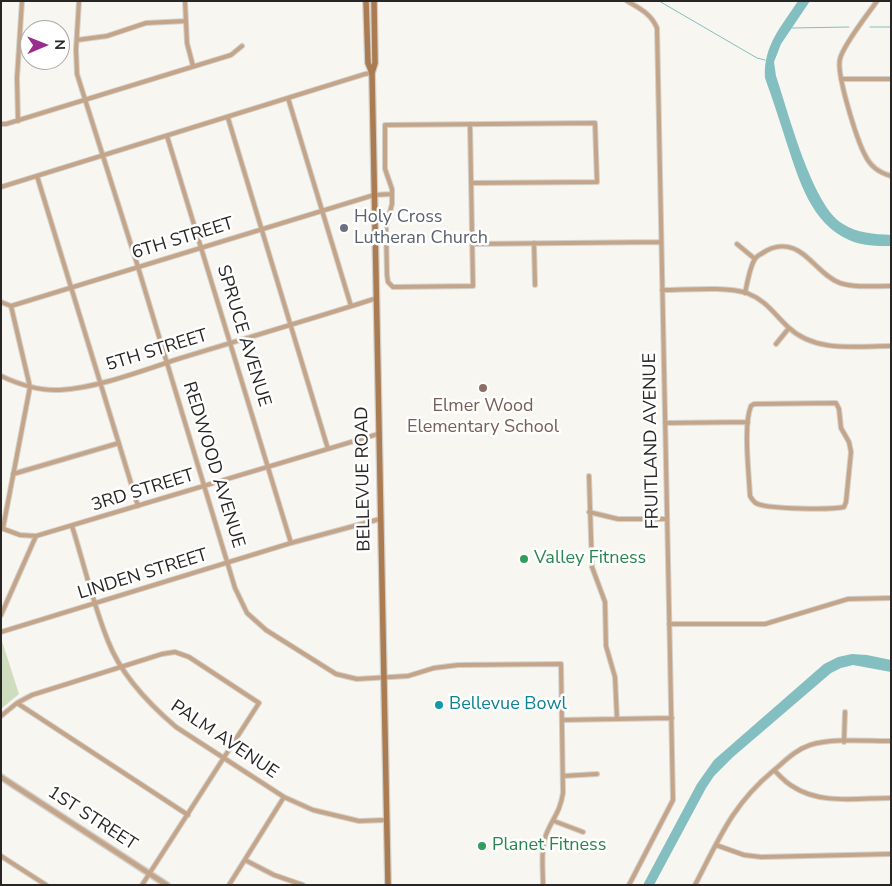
<!DOCTYPE html>
<style>
body{margin:0}
#map{position:relative;width:892px;height:886px;overflow:hidden;background:#f8f6f1;font-family:"Nunito Sans",sans-serif}
canvas{display:block}
.frame{position:absolute;inset:0;border:2px solid #272625;pointer-events:none}
.north{position:absolute;left:20px;top:20px;width:50px;height:50px;box-sizing:border-box;background:#fff;border:1px solid #a9a8a8;border-radius:50%;rotate:89deg;font-size:14px;font-weight:700;line-height:20px;text-align:center;color:#272625}
.north::after{content:'';display:block;margin:auto;width:18px;height:22px;background:#992c8d;clip-path:polygon(50% 0,100% 100%,50% 72%,0 100%)}
</style>
<div id="map">
<canvas width="892" height="886"></canvas>
<div class="frame"></div>
<div class="north">N</div>
</div>
<script>
const ctx = document.querySelector('canvas').getContext('2d');
ctx.lineJoin = 'round';
function paint(path, color) {
  ctx.fillStyle = color;
  ctx.fill(path, 'evenodd');
}
function trace(path, color, width, dash) {
  ctx.strokeStyle = color;
  ctx.lineWidth = width;
  ctx.lineCap = dash ? 'butt' : 'round';
  ctx.setLineDash(dash || []);
  ctx.stroke(path);
}
function write(font, color, halo, rows, align = 'center') {
  ctx.font = font + ' "Nunito Sans",sans-serif';
  ctx.lineWidth = 5;
  ctx.setLineDash([]);
  ctx.textBaseline = 'middle';
  ctx.strokeStyle = halo;
  ctx.fillStyle = color;
  for (const [text, x, y, turn = 0] of rows) {
    ctx.save();
    ctx.translate(x, y);
    ctx.rotate((+turn || 0) * Math.PI / 180);
    ctx.textAlign = isNaN(turn) ? turn : align;
    if (halo) ctx.strokeText(text, 0, 0);
    ctx.fillText(text, 0, 0);
    ctx.restore();
  }
}
const green = new Path2D(`
 M1,638L19,694L1,709Z`);
const water = new Path2D(`
 M798,1H810L781,44L774,62L776,76C788,111 812,206 843,224C857,233 874,234 891,235V246C877,246 862,246 849,240C811,223 799,180 787,144C780,122 773,100 765,78C763,46 781,27 798,1Z
 M852,654L867,655L891,660V672L853,665L841,668L831,673L733,757L714,776L706,788L654,885H643L697,784L714,760L824,664L838,657Z`);
const stream = new Path2D(`
 M659,1L757,58L765,60
 M870,27H891
 M792,28L849,27`);
const minor = new Path2D(`
 M79,1L76,50L77,74L138,267L235,588L247,613L266,630L336,674L357,679L408,676L434,668L458,665L561,664L563,793C560,811 555,815 548,830C540,846 543,867 543,885
 M185,1L187,43L193,66
 M627,1C641,9 651,14 657,28L673,800L629,885
 M877,1C868,14 843,45 840,59C836,74 857,140 865,155C870,166 880,173 891,176
 M77,40L107,36L146,23L186,21
 M841,79H891
 M288,98L351,306
 M228,118L328,449
 M18,121L17,78L22,1
 M1,124H6L231,55L242,46
 M470,124L473,286L393,287L388,282L387,275L386,227L392,204V189L385,169V125L595,123L597,182L471,183
 M167,136L291,543
 M37,176L138,506
 M1,187L365,74L372,73
 M534,243L535,285
 M472,244L661,242
 M737,244L755,259
 M662,290C686,290 725,286 747,293C767,301 773,313 788,327C815,353 856,346 891,346
 M745,293C747,284 750,266 755,259C755,258 760,254 761,254C775,244 790,244 803,254C816,264 826,278 840,283C856,288 874,286 891,286
 M1,302L11,306L374,195L392,194
 M776,344L789,328
 M1,376C20,385 40,391 60,390C98,388 144,370 181,358C246,338 312,319 377,298
 M836,403L839,409L841,428L849,442L851,452L846,502L844,507C831,510 770,509 758,504C754,503 752,499 750,496C749,474 743,425 751,406L754,404Z
 M665,423L748,422
 M13,474L119,443
 M589,476L592,567L605,602L606,646L615,677L617,719
 M589,512L618,519H667
 M72,526C84,564 93,604 108,641C121,675 149,704 176,727L284,797L313,810L359,821L387,820
 M1,528L20,535L36,536L378,434
 M3,528L30,387L11,306
 M1,615L36,536
 M669,624H765L848,599L891,598
 M1,632L291,543L380,519
 M17,703L188,815
 M1,716L17,703L32,695L162,654L175,652L189,657L259,703L142,885
 M562,720L672,718
 M844,742L845,712
 M774,770C780,776 785,782 792,786C820,805 858,798 891,798
 M563,776L597,774
 M554,821L583,832
 M716,845L744,855L761,857L891,854
 M1,856L46,885
 M245,860L274,875L303,885
 M229,885L284,797
 M695,885C719,839 732,805 773,771C785,761 795,750 810,745C833,738 867,741 891,741`);
const tertiary = new Path2D(`
 M1,777L167,885`);
const secondary = new Path2D(`
 M366,1L368,63L372,73
 M374,1L375,63L372,73L388,885`);
const markers = [
 [344,228,5,"#6b7280"],
 [483,388,5,"#8d6e63"],
 [524,559,5,"#2e9e5b"],
 [439,705,5,"#0f9aa8"],
 [482,846,5,"#2e9e5b"]
];
const worshipNames = [
 ["Holy Cross",354,218],
 ["Lutheran Church",354,239]
];
const streetNames = [
 ["6TH STREET",183,239,-17],
 ["SPRUCE AVENUE",243,336,73],
 ["5TH STREET",157,351,-17],
 ["FRUITLAND AVENUE",652,441,-91],
 ["REDWOOD AVENUE",213,465,73],
 ["BELLEVUE ROAD",364,479,-91],
 ["3RD STREET",143,491,-17],
 ["LINDEN STREET",143,575,-17],
 ["PALM AVENUE",224,740,34],
 ["1ST STREET",92,819,33]
];
const educationNames = [
 ["Elmer Wood",483,407],
 ["Elementary School",483,428]
];
const leisureNames = [
 ["Valley Fitness",534,559],
 ["Planet Fitness",492,846]
];
const cultureNames = [
 ["Bellevue Bowl",449,705]
];
paint(green, '#ceddbe');
paint(water, '#83bec1');
trace(stream, '#83bec1', 1);
trace(minor, '#d2d1cc', 6);
trace(tertiary, '#d2d1cc', 8);
trace(secondary, '#d2d1cc', 8);
trace(minor, '#c5a589', 4);
trace(tertiary, '#c5a589', 5);
trace(secondary, '#ab7c52', 5.5);
for (const [x, y, r, color] of markers) {
  const dot = new Path2D();
  dot.arc(x, y, r, 0, 2 * Math.PI);
  ctx.fillStyle = color;
  ctx.fill(dot);
  trace(dot, '#fff', 2);
}
write('18px', '#5b616d', '#fff', worshipNames, 'left');
write('18px', '#272625', '#fff', streetNames);
write('18px', '#785e54', '#fff', educationNames);
write('18px', '#27864d', '#fff', leisureNames, 'left');
write('18px', '#0d838f', '#fff', cultureNames, 'left');
</script>
